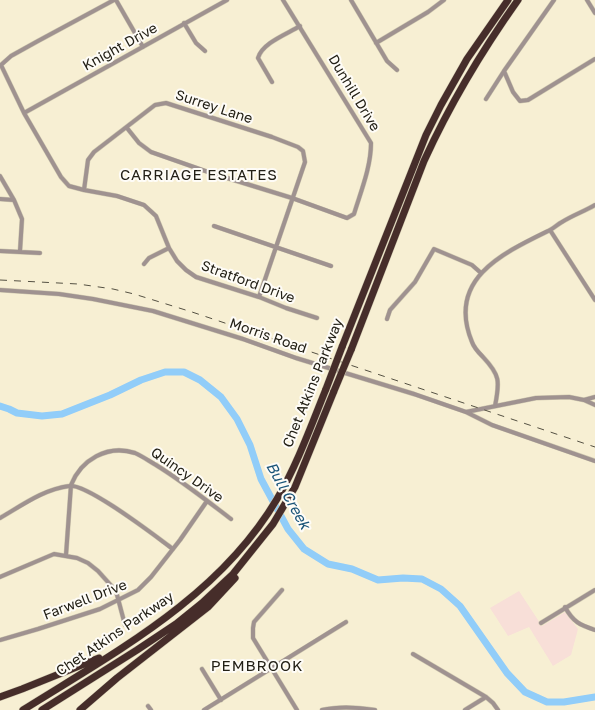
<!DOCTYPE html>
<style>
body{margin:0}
canvas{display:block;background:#f7efd3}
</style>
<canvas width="595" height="710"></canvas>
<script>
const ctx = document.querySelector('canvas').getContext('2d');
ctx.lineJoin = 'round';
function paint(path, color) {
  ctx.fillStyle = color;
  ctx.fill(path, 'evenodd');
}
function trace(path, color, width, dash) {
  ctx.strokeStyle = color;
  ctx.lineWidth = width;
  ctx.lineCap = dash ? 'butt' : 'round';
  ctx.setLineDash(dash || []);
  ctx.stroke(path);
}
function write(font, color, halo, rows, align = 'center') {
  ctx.font = font + ' "Golos Text",sans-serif';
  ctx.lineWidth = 4;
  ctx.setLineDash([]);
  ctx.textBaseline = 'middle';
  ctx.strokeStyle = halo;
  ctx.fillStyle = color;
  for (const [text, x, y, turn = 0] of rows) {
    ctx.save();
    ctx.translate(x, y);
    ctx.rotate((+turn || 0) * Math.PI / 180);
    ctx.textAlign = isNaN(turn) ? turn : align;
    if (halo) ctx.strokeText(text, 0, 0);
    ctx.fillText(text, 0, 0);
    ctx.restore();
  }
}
const commercial = new Path2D(`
 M519,591L542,626L565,612L578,629L571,655L553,666L529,627L508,636L490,608Z`);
const river = new Path2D(`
 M0,406L9,409L17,413L42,416L62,414L110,395L141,380L165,372H184L200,380L221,397L237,419L250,445L261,479L288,529L304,549L328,564L352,569L378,580L403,578L422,579L441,589L460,606L507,673L525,692L547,702H564L595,697`);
const minor = new Path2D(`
 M114,0L38,41L11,56L1,65L24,113L61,177L69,186L84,190L117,196L144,205L156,216L169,248L177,261L186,270L196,277L259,297L286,308L317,318
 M116,0L143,47
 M351,0L387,61L397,70
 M554,0L504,71L513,92L520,101L528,100L595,59
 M587,0L595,13
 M184,23L196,43L205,51
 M376,43L428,12L444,0
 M272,82L258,58C262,43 287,34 300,26
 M486,99L504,71
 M24,113L227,0
 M127,128L139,143L151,152L211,173L292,198L347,218L354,214C361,191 371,167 371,143L283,0
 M0,176L14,200L22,219L20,251
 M84,190L88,160L94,152L155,105L166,103L272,137L298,147L303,151L305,162L259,297
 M0,199L14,200
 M214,226L331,266
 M550,230L595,300
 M0,251L40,253
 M144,264L149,258L169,248
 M0,290L59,294L93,299L153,311L243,339L296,358L414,394L466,412L536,398L569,397L584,400L595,405
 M387,319L390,310L415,282L434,249L472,265L481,273
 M584,400L595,397
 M495,406C500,381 500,375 483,357C478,352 474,348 472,342C446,279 503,253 550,230C554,228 558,224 562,222C573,215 585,211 595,205
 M466,412L492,425L595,461
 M0,518C21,506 44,489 69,486C87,483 155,536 173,549
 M66,555L71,485C81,460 107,444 135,453C142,456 149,461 156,465C182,481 206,500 231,519
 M0,577L54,554L77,558L88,563L98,571L116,591L125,625
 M282,590L254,622L253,628V638L297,710
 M565,607C573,622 580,625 595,630
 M541,623L595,590
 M0,640L38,629L100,609L138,590L151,577L180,540L207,501
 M413,654L486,697L493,703L498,710
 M202,669L221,700
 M148,706L151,710
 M204,710L346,622
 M322,710C339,706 357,707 375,710
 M465,710L486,697`);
const motorway = new Path2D(`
 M342,347L426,135L441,105L467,59L508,0
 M351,350L424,161C451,102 481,52 518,0
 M0,697L22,689L99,658
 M23,710C117,651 219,597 277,499C297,465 311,426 326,389
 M42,710L137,650L176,624L202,603L233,574L273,524L295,487L334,391
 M80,710L117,678L208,607L235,578`);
const rail = new Path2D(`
 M0,280L78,284L113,289L134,294L192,312L595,447`);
const motorwayBridge = new Path2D(`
 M326,389L342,347
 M334,391L351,350`);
const streetNames = [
 ["Knight Drive",120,47,-29],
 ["Dunhill Drive",354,93,59],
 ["Surrey Lane",214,107,18],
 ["Stratford Drive",248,282,20],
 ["Morris Road",268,336,19],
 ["Chet Atkins Parkway",313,383,-68],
 ["Quincy Drive",187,475,35],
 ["Farwell Drive",85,600,-21],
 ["Chet Atkins Parkway",115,634,-34]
];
const neighbourhoodNames = [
 ["CARRIAGE ESTATES",199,175],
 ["PEMBROOK",257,666]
];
const waterNames = [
 ["Bull Creek",288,496,61]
];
paint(commercial, '#f8dfd8');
trace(river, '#91cdf9', 7);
trace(minor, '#d1cab1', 5);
trace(motorway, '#d1cab1', 8);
trace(minor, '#9f9290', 4);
trace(motorway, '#462d2a', 7);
trace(rail, '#545042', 1, [7, 7]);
trace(motorwayBridge, '#d1cab1', 8, []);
trace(motorwayBridge, '#462d2a', 7);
write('14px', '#232016', '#fefcf7', streetNames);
ctx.letterSpacing = '1px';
write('15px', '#232016', '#fefcf7', neighbourhoodNames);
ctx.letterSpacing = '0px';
write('italic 15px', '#1b5579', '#fefcf7', waterNames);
</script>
